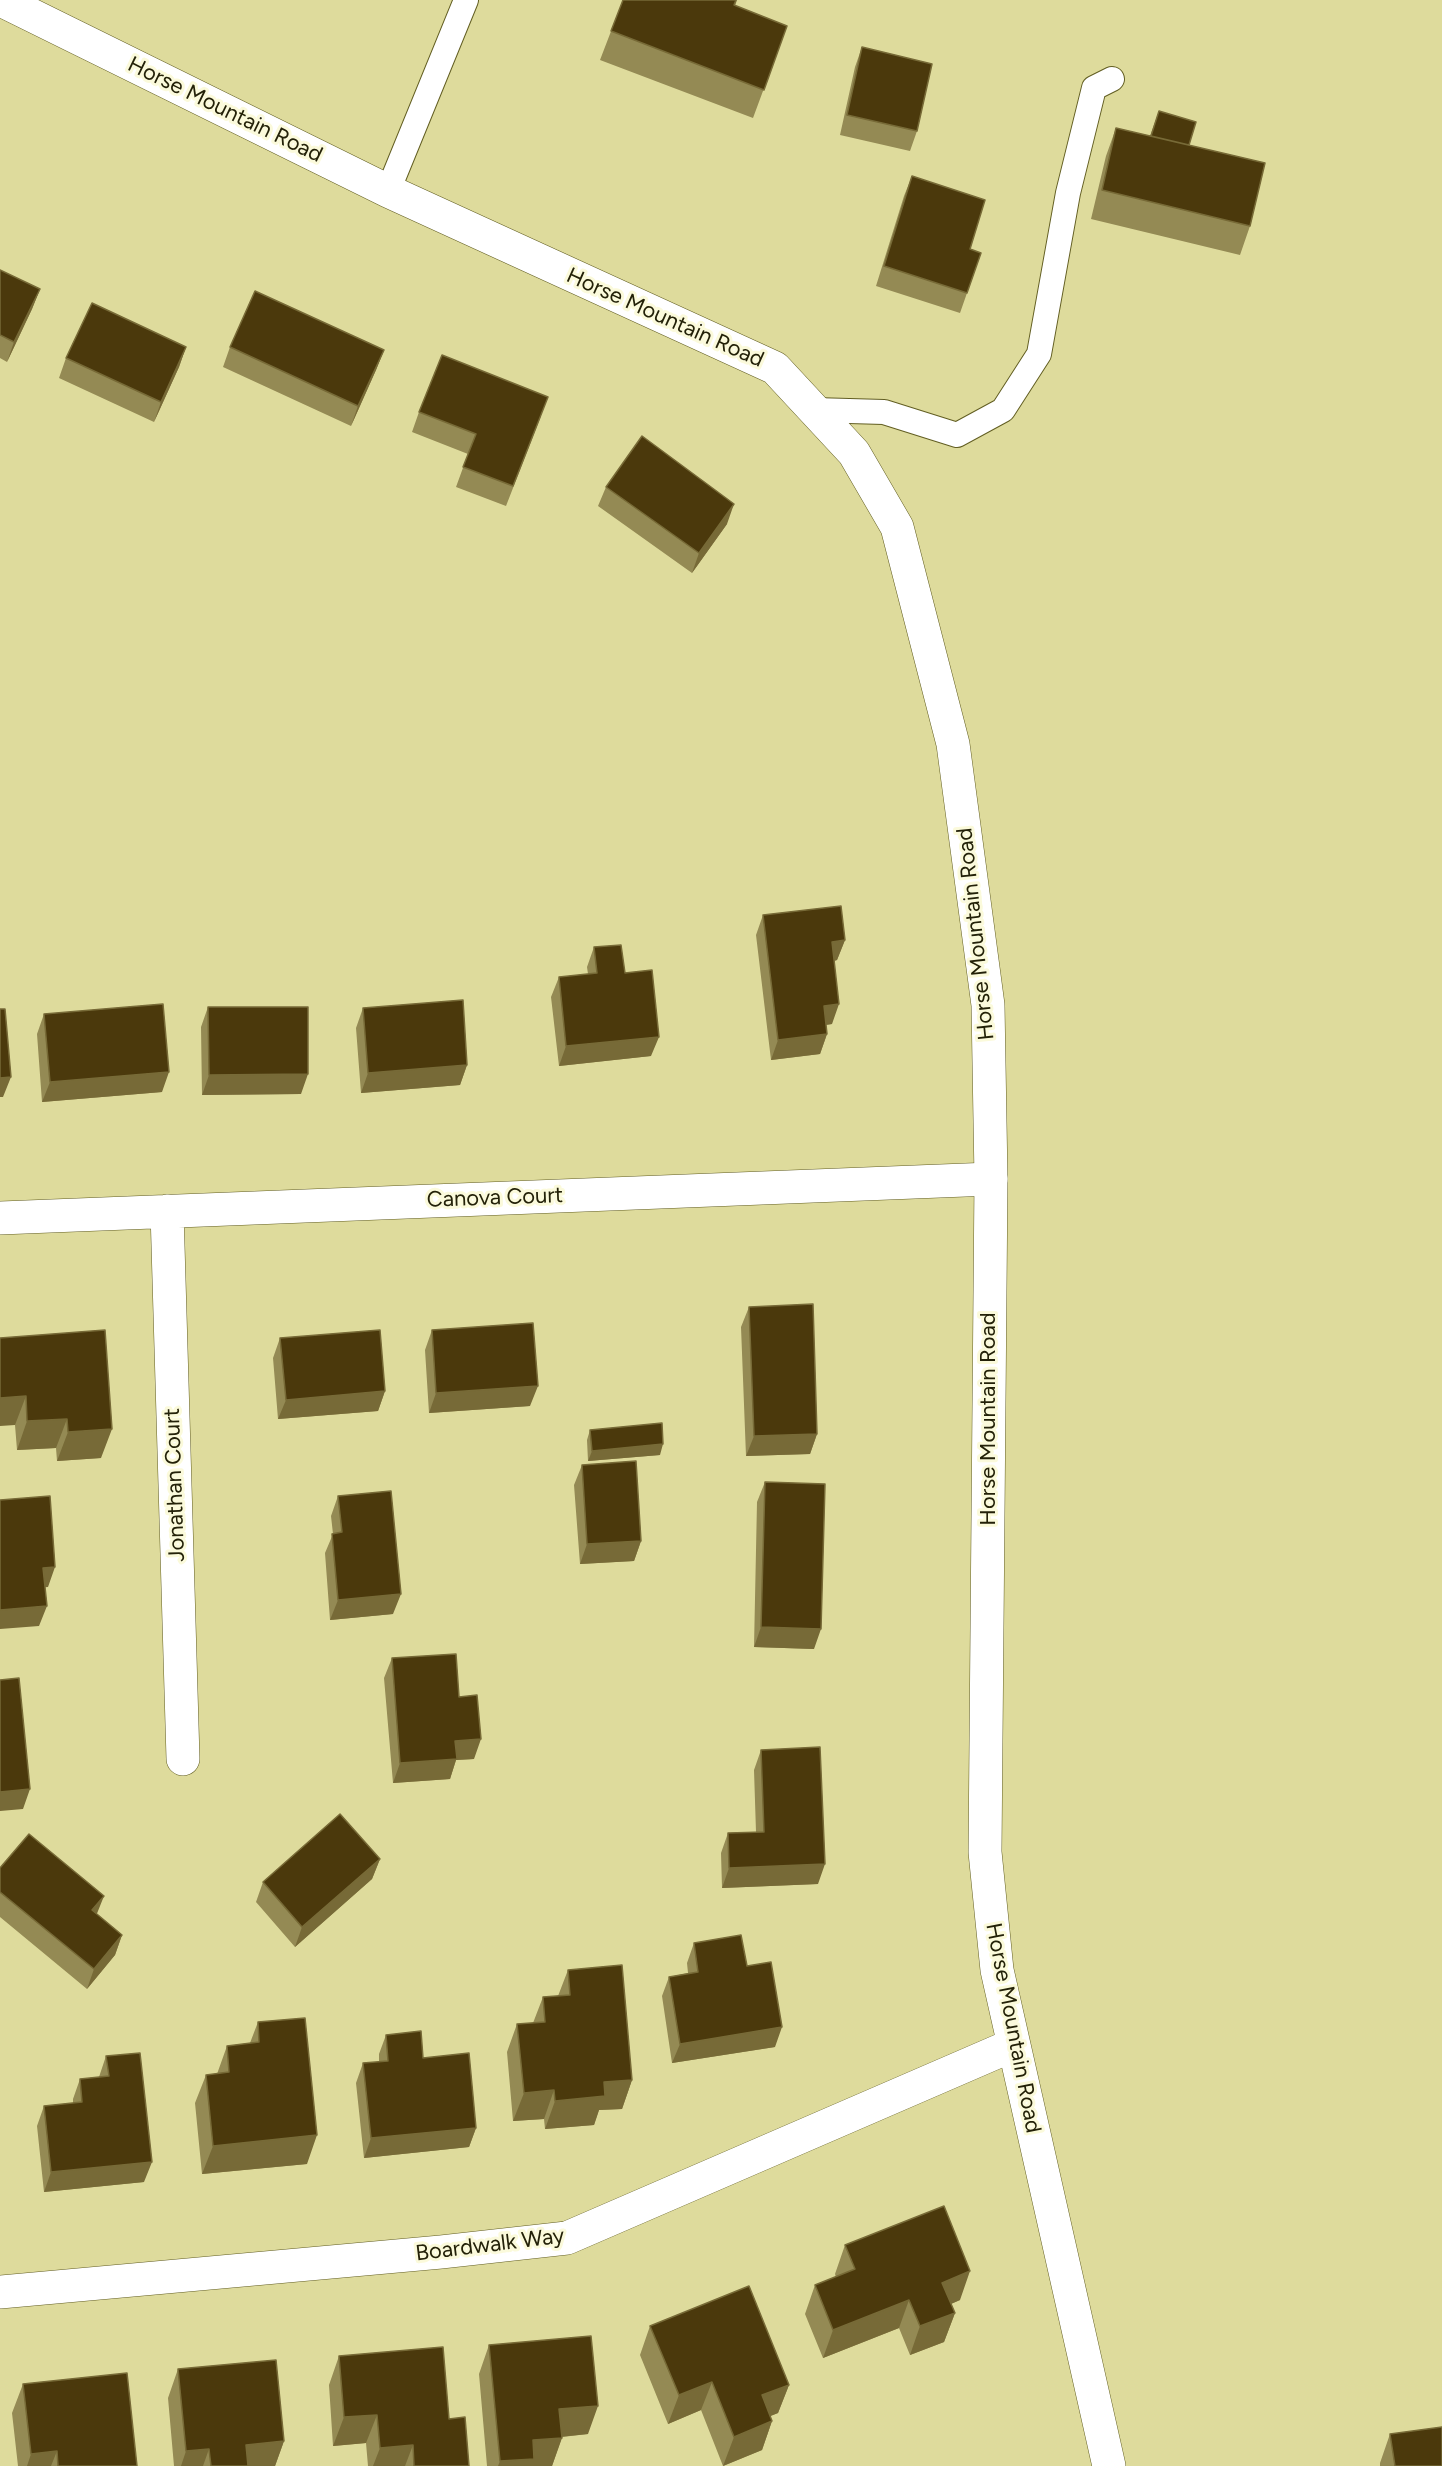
<!DOCTYPE html>
<style>
body{margin:0}
canvas{display:block;background:#dedb9c}
</style>
<canvas width="1442" height="2466"></canvas>
<script>
const ctx = document.querySelector('canvas').getContext('2d');
ctx.lineJoin = 'round';
function trace(path, color, width, dash) {
  ctx.strokeStyle = color;
  ctx.lineWidth = width;
  ctx.lineCap = dash ? 'butt' : 'round';
  ctx.setLineDash(dash || []);
  ctx.stroke(path);
}
function paint(path, color) {
  ctx.fillStyle = color;
  ctx.fill(path, 'evenodd');
}
function write(font, color, halo, rows, align = 'center') {
  ctx.font = font + ' Figtree,sans-serif';
  ctx.lineWidth = 6;
  ctx.setLineDash([]);
  ctx.textBaseline = 'middle';
  ctx.strokeStyle = halo;
  ctx.fillStyle = color;
  for (const [text, x, y, turn = 0] of rows) {
    ctx.save();
    ctx.translate(x, y);
    ctx.rotate((+turn || 0) * Math.PI / 180);
    ctx.textAlign = isNaN(turn) ? turn : align;
    if (halo) ctx.strokeText(text, 0, 0);
    ctx.fillText(text, 0, 0);
    ctx.restore();
  }
}
const lane = new Path2D(`
 M388,191L466,0
 M814,410L884,412L957,435L1003,410L1039,354L1068,193L1094,88L1112,79`);
const street = new Path2D(`
 M167,1211L183,1759
 M0,1218L991,1179
 M0,2292L441,2252L567,2238L1013,2045`);
const secondary = new Path2D(`
 M1,0L388,191L775,368L854,453L897,527L953,744L988,1005L991,1179L985,1852L997,1970L1109,2466`);
const wall = new Path2D(`
 M623,0H737L735,6L787,26L753,118L600,60Z
 M862,47L917,131L910,151L840,135L855,67Z
 M1159,111L1189,145L1250,226L1240,255L1091,219L1106,156L1116,128L1150,136Z
 M912,176L970,249L967,293L960,313L876,286L904,196Z
 M0,270L40,289L32,309L7,362L0,358Z
 M186,347L179,367L154,422L59,378L66,358Z
 M230,347L384,350L376,370L351,426L223,367Z
 M419,412L541,416L506,506L456,487L468,454L412,432Z
 M606,487L727,524L692,573L598,506Z
 M763,915L845,940L837,960L835,961L832,1024L826,1025L827,1034L820,1054L771,1060L756,935Z
 M594,947L625,973L651,1056L559,1066L551,997L559,977L588,974L587,967Z
 M208,1007L301,1094L202,1095L201,1027Z
 M363,1008L467,1065L460,1085L361,1093L356,1028Z
 M44,1014L162,1092L42,1102L37,1034Z
 M749,1307L817,1434L810,1454L746,1456L741,1327Z
 M432,1330L530,1406L429,1413L425,1350Z
 M0,1338L101,1458L57,1461L56,1448L17,1450L15,1425Z
 M280,1338L385,1391L378,1411L278,1419L273,1358Z
 M590,1430L660,1455L588,1461L587,1440Z
 M582,1465L641,1541L634,1561L580,1564L574,1485Z
 M765,1482L814,1649L754,1647L757,1502Z
 M338,1496L393,1614L330,1620L325,1553L333,1534L331,1516Z
 M392,1658L459,1697L474,1759L456,1760L450,1779L393,1783L384,1678Z
 M761,1750L818,1884L722,1888L721,1853L728,1833L756,1832L754,1770Z
 M380,1859L372,1879L295,1947L256,1902L263,1882Z
 M0,1868L97,1914L122,1935L115,1955L87,1989L0,1917Z
 M694,1943L747,1966L775,2047L672,2063L662,1996L669,1977L688,1973L687,1963Z
 M568,1970L632,2080L622,2109L599,2110L594,2125L545,2129L544,2119L513,2121L507,2052L517,2024L533,2023L543,1997L558,1996Z
 M258,2022L307,2164L202,2174L195,2103L206,2075L217,2074L227,2046L250,2043Z
 M386,2035L423,2058L476,2128L469,2147L364,2158L356,2083L363,2063L379,2062V2054Z
 M106,2056L144,2182L44,2192L37,2126L44,2106L73,2103V2099L80,2079L99,2077Z
 M845,2245L960,2300L951,2304L955,2313L944,2342L910,2355L899,2328L823,2358L805,2314L815,2285L836,2277L835,2274Z
 M650,2326L789,2385L778,2413L770,2416L772,2421L762,2450L723,2466L701,2410L668,2424L640,2355Z
 M489,2345L588,2434L562,2437L552,2466H487L479,2374Z
 M339,2356L449,2419L469,2466H368L366,2443L333,2446L329,2385Z
 M178,2369L284,2441L275,2466H174L168,2398Z
 M23,2384L137,2466H18L12,2413Z
 M1390,2434L1442,2466H1380V2463Z`);
const shadedWall = new Path2D(`
 M40,289L32,309L7,362L14,342Z
 M186,347L179,367L154,422L161,402Z
 M384,350L376,370L351,426L358,406Z
 M734,504L727,524L692,573L699,553Z
 M845,940L837,960L825,962L832,942Z
 M839,1004L832,1024L817,1026L824,1006Z
 M827,1034L820,1054L771,1060L778,1040Z
 M659,1037L651,1056L559,1066L566,1046Z
 M467,1065L460,1085L361,1093L368,1073Z
 M169,1072L162,1092L42,1102L50,1082Z
 M308,1074L301,1094L202,1095L209,1075Z
 M11,1077L3,1097H0V1078Z
 M538,1386L530,1406L429,1413L436,1393Z
 M385,1391L378,1411L278,1419L286,1400Z
 M26,1396L15,1425L0,1426V1398Z
 M67,1419L56,1448L17,1450L27,1421Z
 M112,1429L101,1458L57,1461L68,1432Z
 M817,1434L810,1454L746,1456L754,1436Z
 M663,1444L660,1455L588,1461L592,1451Z
 M641,1541L634,1561L580,1564L587,1544Z
 M55,1567L48,1587L36,1588L43,1568Z
 M401,1594L393,1614L330,1620L338,1600Z
 M47,1606L39,1626L0,1629V1610Z
 M761,1627L821,1629L814,1649L754,1647Z
 M481,1739L474,1759L456,1760L450,1779L393,1783L400,1763L455,1741Z
 M30,1789L23,1809L0,1811V1792Z
 M380,1859L372,1879L295,1947L302,1927Z
 M825,1864L818,1884L722,1888L729,1868Z
 M104,1896L96,1916L92,1910Z
 M122,1935L115,1955L87,1989L94,1969Z
 M782,2027L775,2047L672,2063L680,2044Z
 M632,2080L622,2109L599,2110L594,2125L545,2129L555,2101L604,2082Z
 M554,2090L544,2119L513,2121L524,2093Z
 M476,2128L469,2147L364,2158L371,2138Z
 M317,2135L307,2164L202,2174L213,2146Z
 M152,2162L144,2182L44,2192L51,2172Z
 M970,2271L960,2300L932,2312L942,2283Z
 M909,2300L899,2328L823,2358L833,2330Z
 M955,2313L944,2342L910,2355L920,2326Z
 M712,2382L701,2410L668,2424L679,2395Z
 M789,2385L778,2413L751,2424L762,2395Z
 M598,2406L588,2434L549,2438L559,2409Z
 M377,2415L366,2443L333,2446L344,2417Z
 M772,2421L762,2450L723,2466L734,2437Z
 M562,2438L552,2466H498L500,2461L533,2440Z
 M284,2441L275,2466H238L246,2445Z
 M413,2445L405,2466H373L380,2448Z
 M209,2449L203,2466H181L186,2451Z
 M57,2451L51,2466H27L31,2454Z`);
const building = new Path2D(`
 M623,0H736L734,5L787,26L764,90L611,31Z
 M862,47L932,64L917,131L847,115Z
 M1159,111L1196,122L1189,145L1151,136Z
 M1116,128L1265,163L1250,226L1102,190Z
 M912,176L985,200L970,249L981,253L967,293L884,266Z
 M0,270L40,289L14,342L0,335Z
 M255,291L384,350L358,406L230,347Z
 M92,303L186,347L161,402L66,358Z
 M442,355L548,397L513,486L463,467L476,434L419,412Z
 M642,436L734,504L699,553L606,487Z
 M841,906L845,940L832,942L839,1004L824,1006L827,1034L778,1040L763,915Z
 M621,945L625,973L652,970L659,1037L566,1046L559,977L597,973L594,947Z
 M463,1000L467,1065L368,1073L363,1008Z
 M163,1004L169,1072L50,1082L44,1014Z
 M208,1007H308V1074L209,1075Z
 M0,1009H5L11,1077L0,1078Z
 M813,1304L817,1434L754,1436L749,1307Z
 M533,1323L538,1386L436,1393L432,1330Z
 M105,1330L112,1429L68,1432L67,1419L27,1421L26,1396L0,1398V1338Z
 M380,1330L385,1391L286,1400L280,1338Z
 M662,1423L663,1444L592,1451L590,1430Z
 M636,1461L641,1541L587,1544L582,1465Z
 M765,1482L825,1484L821,1629L761,1627Z
 M391,1491L401,1594L338,1600L332,1534L342,1532L338,1496Z
 M50,1496L55,1567L43,1568L47,1606L0,1610V1500Z
 M456,1654L459,1697L477,1695L481,1739L455,1741L457,1759L400,1763L392,1658Z
 M19,1678L30,1789L0,1792V1680Z
 M820,1747L825,1864L729,1868L728,1833L764,1832L761,1750Z
 M340,1814L380,1859L302,1927L263,1882Z
 M29,1834L104,1896L92,1910L122,1935L94,1969L0,1892V1868Z
 M741,1935L747,1966L771,1962L782,2027L680,2044L669,1977L698,1972L694,1943Z
 M622,1965L632,2080L604,2082L605,2096L555,2101L554,2090L524,2093L517,2024L545,2022L543,1997L570,1995L568,1970Z
 M305,2018L317,2135L213,2146L206,2075L229,2072L227,2046L259,2042L258,2022Z
 M421,2031L423,2058L469,2053L476,2128L371,2138L363,2063L388,2061L386,2035Z
 M140,2053L152,2162L51,2172L44,2106L82,2102L80,2079L109,2076L106,2056Z
 M944,2206L970,2271L942,2283L955,2313L920,2326L909,2300L833,2330L815,2285L855,2269L845,2245Z
 M749,2286L789,2385L762,2395L772,2421L734,2437L712,2382L679,2395L650,2326Z
 M591,2336L598,2406L559,2409L562,2438L533,2440L534,2459L500,2461L489,2345Z
 M443,2347L449,2419L465,2417L469,2466H414L413,2445L380,2448L377,2415L344,2417L339,2356Z
 M276,2360L284,2441L246,2445L248,2466H211L209,2449L186,2451L178,2369Z
 M127,2373L137,2466H58L57,2451L31,2454L23,2384Z
 M1442,2427V2466H1395L1390,2434Z`);
const streetNames = [
 ["Horse Mountain Road",225,110,26],
 ["Horse Mountain Road",665,318,24],
 ["Horse Mountain Road",976,934,-96],
 ["Canova Court",495,1198,-2],
 ["Horse Mountain Road",989,1419,-90],
 ["Jonathan Court",175,1485,-92],
 ["Horse Mountain Road",1013,2028,79],
 ["Boardwalk Way",490,2245,-7]
];
trace(lane, '#625e22', 26);
trace(street, '#625e22', 34);
trace(secondary, '#625e22', 34);
trace(lane, '#fff', 24);
trace(street, '#fff', 33);
trace(secondary, '#fff', 33);
paint(wall, '#948a54');
paint(shadedWall, '#776a37');
paint(building, '#4b390c');
trace(building, '#776a37', 1.5);
write('22px', '#232108', '#fbfadb', streetNames);
</script>
